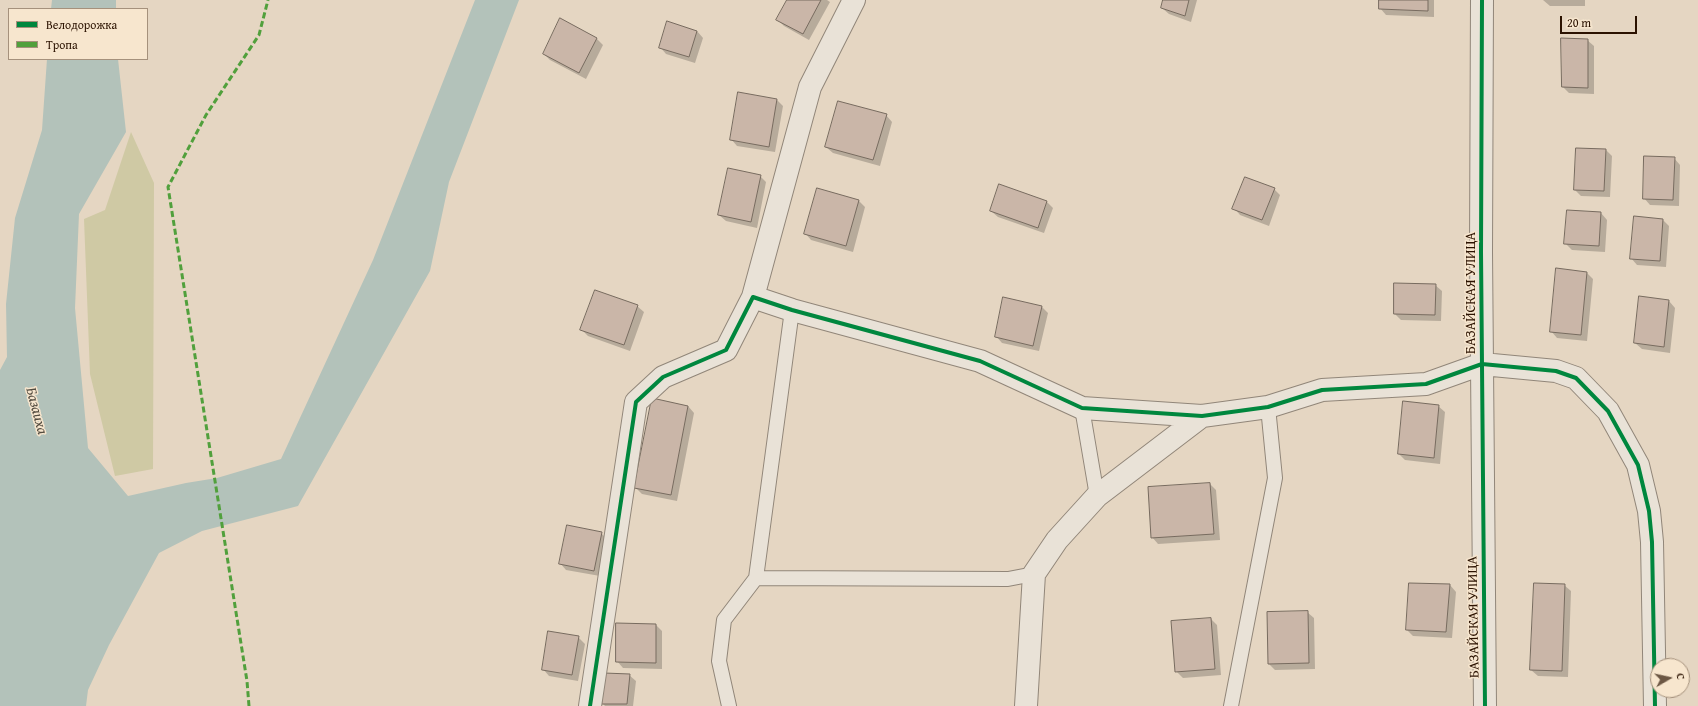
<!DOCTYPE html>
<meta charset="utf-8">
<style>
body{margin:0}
#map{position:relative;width:1698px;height:706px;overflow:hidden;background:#e5d6c2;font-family:"Gentium Book Plus",serif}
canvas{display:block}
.legend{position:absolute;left:8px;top:8px;width:140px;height:52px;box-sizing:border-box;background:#f7e6ce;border:1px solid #a5917c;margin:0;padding:5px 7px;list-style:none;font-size:12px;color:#2b1200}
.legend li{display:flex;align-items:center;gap:8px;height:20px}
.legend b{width:20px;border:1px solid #a5917c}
.north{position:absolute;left:1650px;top:658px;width:40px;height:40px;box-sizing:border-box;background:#f7e6ce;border:1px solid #a5917c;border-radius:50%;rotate:81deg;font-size:11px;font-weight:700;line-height:16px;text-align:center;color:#2b1200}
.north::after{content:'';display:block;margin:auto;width:14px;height:18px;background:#6c5744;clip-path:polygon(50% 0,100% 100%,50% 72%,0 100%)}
.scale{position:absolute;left:1560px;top:16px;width:77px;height:18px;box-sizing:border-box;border:2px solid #2b1200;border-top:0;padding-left:5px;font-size:12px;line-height:14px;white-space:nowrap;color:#2b1200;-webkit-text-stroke:3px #f7e6ce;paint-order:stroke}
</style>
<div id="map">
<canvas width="1698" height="706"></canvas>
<ul class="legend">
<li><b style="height:5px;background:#00873e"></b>Велодорожка</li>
<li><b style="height:5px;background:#51a03c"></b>Тропа</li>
</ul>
<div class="north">С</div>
<div class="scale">20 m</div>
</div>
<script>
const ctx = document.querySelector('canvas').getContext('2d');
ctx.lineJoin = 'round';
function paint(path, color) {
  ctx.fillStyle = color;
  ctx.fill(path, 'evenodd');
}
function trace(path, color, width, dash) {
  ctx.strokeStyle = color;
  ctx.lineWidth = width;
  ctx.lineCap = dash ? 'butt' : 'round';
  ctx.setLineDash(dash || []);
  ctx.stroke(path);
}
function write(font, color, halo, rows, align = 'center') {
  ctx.font = font + ' "Gentium Book Plus",serif';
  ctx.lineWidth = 3;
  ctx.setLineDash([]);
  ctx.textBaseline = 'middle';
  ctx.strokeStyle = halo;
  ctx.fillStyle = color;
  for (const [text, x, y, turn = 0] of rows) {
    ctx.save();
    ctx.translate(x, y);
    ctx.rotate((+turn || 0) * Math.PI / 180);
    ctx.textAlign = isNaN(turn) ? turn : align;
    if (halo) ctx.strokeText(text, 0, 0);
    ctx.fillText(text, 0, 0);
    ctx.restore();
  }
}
const green = new Path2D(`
 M131,132L154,183L153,469L115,476L90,374L84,219L105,210Z`);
const water = new Path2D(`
 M52,0H116V9H51Z
 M475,0H519L449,182L430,271L298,506L202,531L159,553L109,645L88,690L86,706H0V370L7,357L6,304L15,218L42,130L47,59H118L126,132L79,214L75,308L88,448L128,496L186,483L217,478L281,459L373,260Z`);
const shadow = new Path2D(`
 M788,0H827L830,2L809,40L784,26L778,20Z
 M1164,0H1197L1191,22L1169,14L1162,8Z
 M1380,0H1434V17L1386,15L1380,8Z
 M1543,0H1585V6H1550Z
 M668,22L697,31L703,38L695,63L666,54L660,47Z
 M596,38L603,45L586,79L550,60L544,54Z
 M1587,40L1594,46V94L1569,93L1563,87Z
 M777,100L783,106L775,152L737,146L731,139Z
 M886,115L892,122L880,166L833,153L826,147Z
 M1606,150L1612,156L1610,197L1581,196L1575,190Z
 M1674,158L1680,165L1679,206L1650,205L1644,198Z
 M760,176L766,182L757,228L726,221L719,215Z
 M1000,185L1047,202L1053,208L1044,233L998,217L991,211Z
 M817,189L859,201L865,207L853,252L811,240L805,233Z
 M1274,189L1280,195L1269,226L1240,215L1234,208Z
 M1601,213L1607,220L1605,252L1572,250L1565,243Z
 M1635,217L1663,220L1669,226L1666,267L1637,265L1631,258Z
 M1557,270L1587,273L1593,279L1587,341L1557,338L1551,331Z
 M1435,285L1442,291L1441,321L1401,320L1395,314Z
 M1640,298L1669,301L1675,308L1670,353L1642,349L1635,343Z
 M637,306L644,312L630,351L588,336L582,330Z
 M1042,307L1048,313L1039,351L1002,343L996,336Z
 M653,399L688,406L694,413L677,501L642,494L635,487Z
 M1438,406L1445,412L1440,464L1405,460L1399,454Z
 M1210,484L1216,490L1220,540L1158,544L1152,537Z
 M601,533L607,539L600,576L566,570L560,563Z
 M1410,584L1450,585L1456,592L1452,638L1413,636L1407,630Z
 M1564,585L1571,591L1568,677L1538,676L1531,670Z
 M1307,612L1314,618L1315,669L1275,670L1269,664Z
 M1211,619L1217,625L1221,675L1183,678L1176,671Z
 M656,625L662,631V669L623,668L617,661Z
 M578,637L585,644L578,681L549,676L543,669Z
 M629,675L636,681L633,706H605L603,704Z`);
const building = new Path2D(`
 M787,0H821L803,34L776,20Z
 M1163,0H1189L1185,16L1161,8Z
 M1379,0H1428V11L1379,9Z
 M560,18L597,38L579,73L543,54Z
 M667,21L697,31L689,57L659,48Z
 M1561,38L1588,39V88L1562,87Z
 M738,92L777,99L769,147L730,140Z
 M838,101L887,114L873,160L825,147Z
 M1576,148L1606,149L1604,191L1574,190Z
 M1644,156L1675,157L1673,200L1643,199Z
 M728,168L761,175L751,222L718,215Z
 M1245,177L1275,188L1262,220L1232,209Z
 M999,184L1047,201L1038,228L990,211Z
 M817,188L859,200L846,246L804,234Z
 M1567,210L1601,212L1599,246L1564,244Z
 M1634,216L1663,219L1660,261L1630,259Z
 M1556,268L1587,272L1581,335L1550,332Z
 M1394,283L1436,284L1435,315L1394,314Z
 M595,290L638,305L624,345L580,330Z
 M1639,296L1669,300L1664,347L1634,343Z
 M1003,297L1042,306L1033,346L995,337Z
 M652,398L688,406L671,495L634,488Z
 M1403,401L1439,405L1434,458L1398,454Z
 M1210,483L1214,534L1151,538L1148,487Z
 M567,525L602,532L594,571L559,564Z
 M1409,583L1450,584L1446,632L1406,630Z
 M1534,583L1565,584L1562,671L1530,670Z
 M1308,611L1309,663L1268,664L1267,612Z
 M1211,618L1215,669L1175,672L1171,621Z
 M616,623L656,624V663L616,662Z
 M548,631L579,636L572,675L542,670Z
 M604,673L630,674L627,704H602Z`);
const service = new Path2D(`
 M1082,408L1097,496
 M756,578L792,310
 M729,706L719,661L724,620L756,578L1008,579L1034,574
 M1231,706L1275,478L1268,407`);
const minor = new Path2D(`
 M1482,0L1481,252L1485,706
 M753,297L810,87L854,0
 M590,706L636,402L663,377L726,350L753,297L792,310L980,361L1082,408L1202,416L1268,407L1322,390L1426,384L1482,364L1556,371L1576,378L1608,411L1638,465L1649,511L1652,542L1655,706
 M1026,706L1034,574L1057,540L1097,496L1202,416`);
const quiet = new Path2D(`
 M249,706L247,681L168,187L206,115L259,35L268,0`);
const cycleway = new Path2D(`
 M1482,0L1481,252L1485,706
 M590,706L636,402L663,377L726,350L753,297L792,310L980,361L1082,408L1202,416L1268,407L1322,390L1426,384L1482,364L1556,371L1576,378L1608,411L1638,465L1649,511L1652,542L1655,706`);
const streetNames = [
 ["БАЗАЙСКАЯ УЛИЦА",1471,293,-90],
 ["БАЗАЙСКАЯ УЛИЦА",1474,617,-91]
];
const waterNames = [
 ["Базаиха",36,411,75]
];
paint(green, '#cfc9a4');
paint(water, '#b3c2ba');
paint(shadow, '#0003');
paint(building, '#cab6a8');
trace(building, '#776b5f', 1);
trace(service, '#918679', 16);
trace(minor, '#918679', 24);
trace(service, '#e9e2d7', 14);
trace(minor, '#e9e2d7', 22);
trace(quiet, '#51a03c', 3, [6, 3]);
trace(cycleway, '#00873e', 4);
write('14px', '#2b1200', '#f7e6ce', streetNames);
write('italic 15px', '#534c40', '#f7e6ce', waterNames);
</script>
